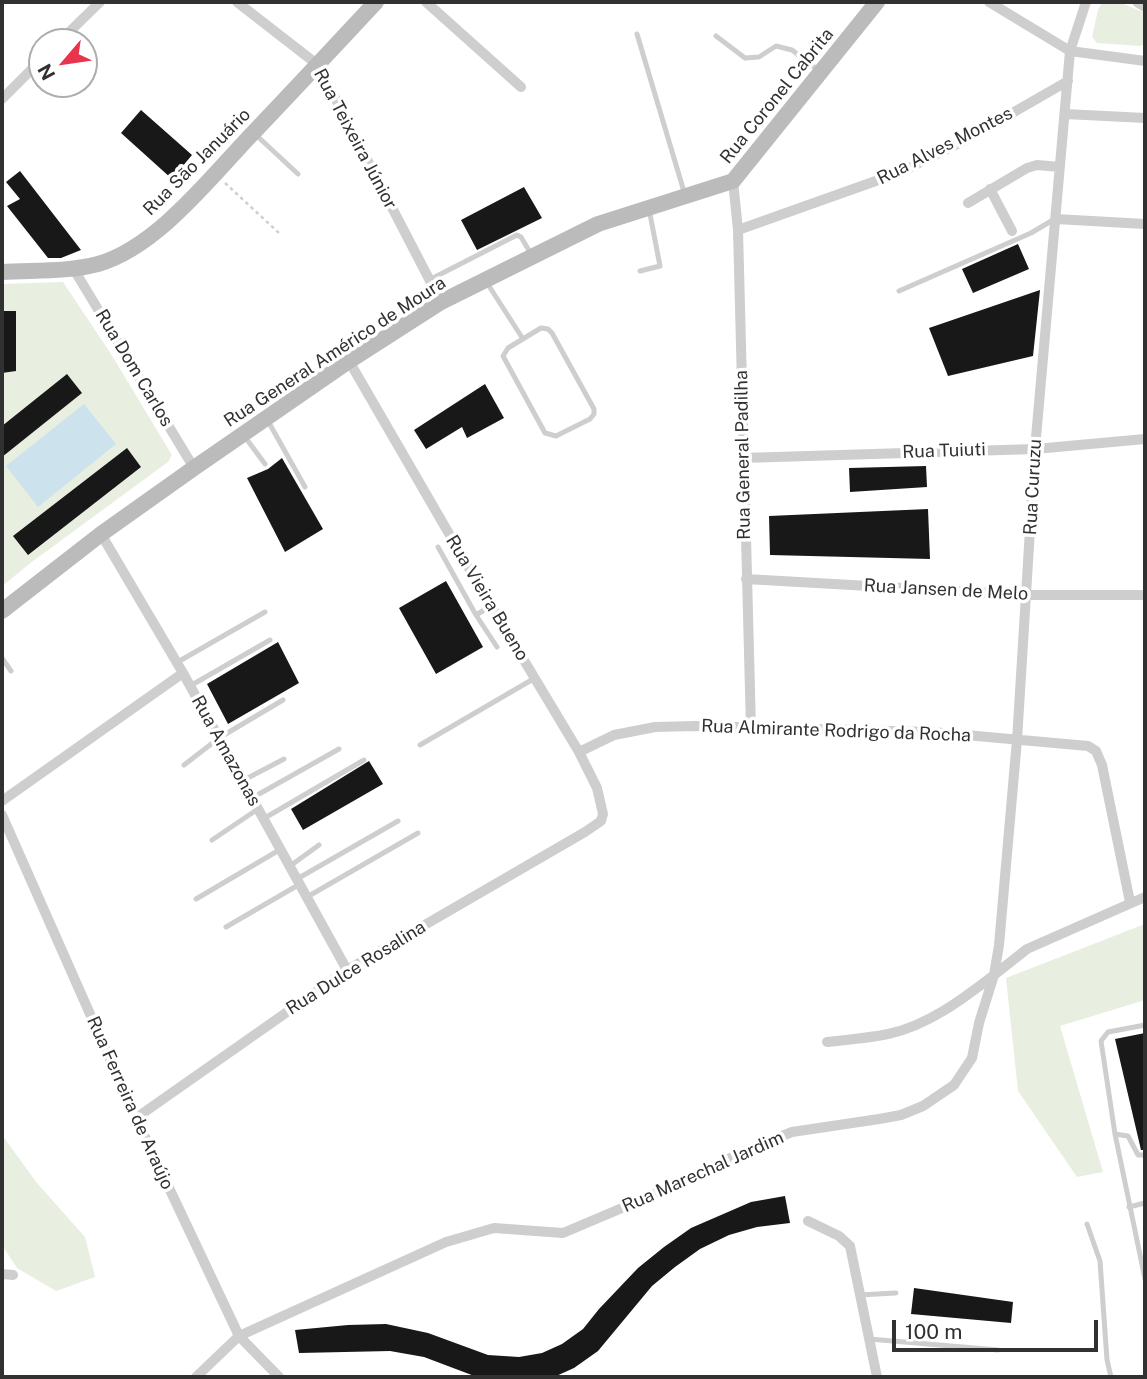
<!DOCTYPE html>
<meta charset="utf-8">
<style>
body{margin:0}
#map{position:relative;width:1147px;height:1379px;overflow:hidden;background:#fff;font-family:"Public Sans",sans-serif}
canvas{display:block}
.frame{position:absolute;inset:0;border:4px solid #313131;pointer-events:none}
.north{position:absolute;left:28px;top:28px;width:70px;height:70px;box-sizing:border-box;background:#fff;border:2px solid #adadad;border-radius:50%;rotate:241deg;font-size:19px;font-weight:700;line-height:28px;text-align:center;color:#313131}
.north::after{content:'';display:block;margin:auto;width:24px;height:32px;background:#e8344c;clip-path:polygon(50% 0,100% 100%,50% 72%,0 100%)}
.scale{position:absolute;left:892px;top:1320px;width:206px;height:32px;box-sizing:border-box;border:4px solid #313131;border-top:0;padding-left:9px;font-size:21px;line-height:24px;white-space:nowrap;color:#313131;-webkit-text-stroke:5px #fff;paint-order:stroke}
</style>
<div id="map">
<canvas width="1147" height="1379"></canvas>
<div class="frame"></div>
<div class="north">N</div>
<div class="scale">100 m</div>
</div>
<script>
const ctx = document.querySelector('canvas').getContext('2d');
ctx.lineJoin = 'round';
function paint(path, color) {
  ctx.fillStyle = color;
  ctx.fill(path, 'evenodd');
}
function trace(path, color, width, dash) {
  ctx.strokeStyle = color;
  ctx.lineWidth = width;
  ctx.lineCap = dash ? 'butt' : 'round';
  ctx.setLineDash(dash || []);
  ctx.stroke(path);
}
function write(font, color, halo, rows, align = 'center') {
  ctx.font = font + ' "Public Sans",sans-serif';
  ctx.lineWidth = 7;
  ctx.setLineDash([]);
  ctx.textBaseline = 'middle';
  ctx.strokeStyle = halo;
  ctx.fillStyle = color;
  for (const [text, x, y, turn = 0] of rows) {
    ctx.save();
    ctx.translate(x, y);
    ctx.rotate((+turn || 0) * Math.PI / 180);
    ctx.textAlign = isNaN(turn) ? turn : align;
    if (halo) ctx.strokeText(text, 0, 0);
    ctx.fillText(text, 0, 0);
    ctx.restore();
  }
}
const green = new Path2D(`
 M1102,2H1119L1145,13V44L1140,46L1097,43L1092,37L1098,10Z
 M63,282L111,354L172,455L168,462L29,564L5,584L2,580V284Z
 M1145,924V1000L1060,1026L1103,1172L1077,1177L1018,1091L1006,978Z
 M2,1135L37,1183L85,1237L95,1277L56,1291L17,1268L2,1245Z`);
const water = new Path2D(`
 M84,404L116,444L38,507L6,466Z`);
const building = new Path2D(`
 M141,110L192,155L172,179L121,133Z
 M20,171L81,250L61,258H48L7,206L20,199L6,182Z
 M524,187L542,218L477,250L461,220Z
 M1018,244L1029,269L973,293L962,269Z
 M1040,290L1033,356L948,376L929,328Z
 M2,311H16V371L2,373Z
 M67,374L82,393L2,457V426Z
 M485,384L504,418L467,438L462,427L426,449L414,430Z
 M127,448L141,467L28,555L13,536Z
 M282,458L323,529L285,552L247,478L268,469Z
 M926,466L927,487L850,492L849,468Z
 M928,509L930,559L770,555L769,516Z
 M446,581L483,647L436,674L399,608Z
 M278,642L299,683L228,724L207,684Z
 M369,761L383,784L303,830L291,809Z
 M1145,1033V1150H1141L1115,1039Z
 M785,1196L790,1223L757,1227L729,1235L700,1249L675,1267L652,1286L598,1351L574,1368L554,1377H477L424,1357L390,1351L299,1353L295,1330L348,1325L386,1324L428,1333L488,1355L519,1357L542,1353L562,1344L583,1329L599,1309L638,1268L664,1247L691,1228L751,1202Z
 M914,1288L1013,1302L1011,1323L911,1314Z`);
const path = new Path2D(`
 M225,183L279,233`);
const lane = new Path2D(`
 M637,34L685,195
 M716,36L745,58L759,57L776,46L792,50L818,70
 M256,135L298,174
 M640,271L660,266L649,209
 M429,280L517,235L521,237L531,254
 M487,283L523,339
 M899,291L1031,233L1053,220
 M541,328L548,329L552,333L594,409V414L590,419L556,436L545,433L503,356L508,348Z
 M268,421L305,487
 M245,437L265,464
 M438,547L476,615
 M491,606L476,615L497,647
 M2,658L11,671
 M176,663L265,612
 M190,686L270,640
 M420,745L535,678
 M184,765L219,738L283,700
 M242,781L284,759
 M252,798L339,749
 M263,819L364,760
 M212,840L258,809
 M290,866L319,845
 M297,879L398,821
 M307,897L418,833
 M196,899L281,849
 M226,927L300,884
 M1145,1025L1108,1032L1101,1041L1115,1134L1145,1279
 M1115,1134L1128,1136L1138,1155H1145
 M1129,1207L1145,1203
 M1087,1224L1100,1261L1107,1360L1111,1377
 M859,1295L896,1293
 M869,1339L998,1350`);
const street = new Path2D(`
 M237,2L318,65L441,302
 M426,2L521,87
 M989,2L1070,51L1145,61
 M1137,2L1145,7
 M59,42L100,2
 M2,99L42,59
 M1065,114L1145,118
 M733,181L738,230L751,729
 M990,189L1012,231
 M968,203L1027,168L1037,165L1060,167
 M1056,219L1145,224
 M738,230L901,172L967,139L1068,81
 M73,268L194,468
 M743,458L1035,449L1145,439
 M101,534L183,673L347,970
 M746,579L1027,595H1145
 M579,752L614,735L655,727L696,726L932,732L1088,746L1096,751L1102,765L1130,902
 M2,801L183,673
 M2,815L136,1118L239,1336L279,1377
 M827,1042C847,1040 868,1038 888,1034C927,1026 963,999 994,975L999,945L1017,740L1035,449L1070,51L1086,2
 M136,1118L347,970L585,832L601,821L603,814L597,788L579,752L477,582L349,361
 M808,1221L839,1236L850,1246L877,1377
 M2,1274L13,1275
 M196,1377L239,1336L446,1242L494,1228L563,1233L648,1197L747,1150L792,1132L879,1119L901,1115L923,1106L954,1085L972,1058L979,1023L994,975L1027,949L1145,897`);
const secondary = new Path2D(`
 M2,272C33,270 68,272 98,264C157,247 210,178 252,134C294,90 335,46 376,2
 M2,611L101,534L194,468L349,361L441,302L598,224L733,181L877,2`);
const streetNames = [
 ["Rua Coronel Cabrita",777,96,-51],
 ["Rua Teixeira Júnior",355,139,62],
 ["Rua Alves Montes",945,146,-27],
 ["Rua São Januário",197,162,-45],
 ["Rua General Américo de Moura",335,352,-33],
 ["Rua Dom Carlos",134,368,59],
 ["Rua Tuiuti",944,451,-2],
 ["Rua General Padilha",743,455,-91],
 ["Rua Curuzu",1033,487,-87],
 ["Rua Jansen de Melo",946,590,3],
 ["Rua Vieira Bueno",487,598,59],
 ["Rua Almirante Rodrigo da Rocha",836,731,2],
 ["Rua Amazonas",226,751,61],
 ["Rua Dulce Rosalina",356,968,-32],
 ["Rua Ferreira de Araújo",130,1103,66],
 ["Rua Marechal Jardim",703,1172,-24]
];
paint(green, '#e8eee0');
paint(water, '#cce3ee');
paint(building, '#181818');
trace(path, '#cecece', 2.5, [3.5, 3.5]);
trace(lane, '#cecece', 5);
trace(street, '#cecece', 10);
trace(secondary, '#bbb', 16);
write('18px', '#313131', '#fff', streetNames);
</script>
